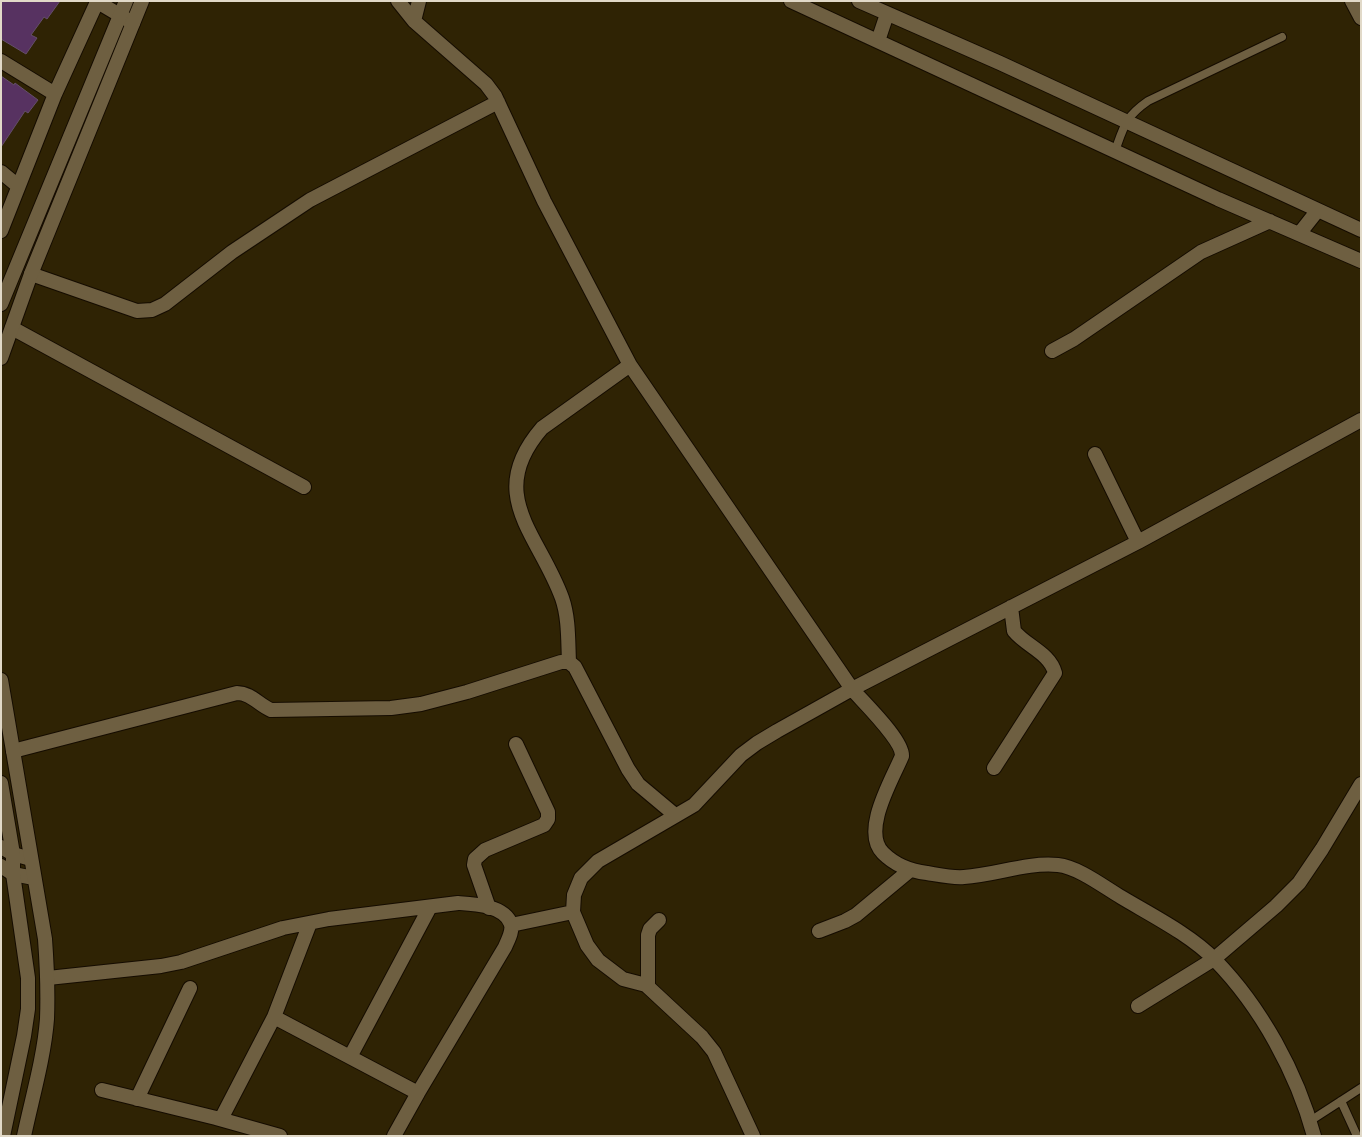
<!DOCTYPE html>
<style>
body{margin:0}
#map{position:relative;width:1362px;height:1137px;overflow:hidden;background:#2f2304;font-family:"Noto Sans",sans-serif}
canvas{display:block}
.frame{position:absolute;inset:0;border:2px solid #e1d9c8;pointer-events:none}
</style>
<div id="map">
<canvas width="1362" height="1137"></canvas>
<div class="frame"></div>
</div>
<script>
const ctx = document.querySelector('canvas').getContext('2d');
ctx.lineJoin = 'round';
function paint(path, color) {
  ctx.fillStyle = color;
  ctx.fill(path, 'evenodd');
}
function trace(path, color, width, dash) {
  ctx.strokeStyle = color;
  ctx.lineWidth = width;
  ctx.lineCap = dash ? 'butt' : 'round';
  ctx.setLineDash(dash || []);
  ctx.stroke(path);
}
const building = new Path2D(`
 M1,1H60L47,19L44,17L31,35L37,38L26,54L1,39Z
 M1,76L14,85L15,83L38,100L28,113L25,111L1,147Z`);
const service = new Path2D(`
 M1115,151C1124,126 1125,117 1148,101L1282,37
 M1341,1101L1357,1136
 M1310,1121L1361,1088`);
const minor = new Path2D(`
 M96,1L133,23
 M398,1L414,21L486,84L495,96L544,201L630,365L852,689C863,702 903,740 902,756C892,780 861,831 883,853C896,866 910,871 927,873C939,875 952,878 964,877C996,875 1026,862 1058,865C1078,867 1104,887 1121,897C1151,915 1191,935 1215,960C1261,1007 1297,1073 1314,1136
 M791,1L1218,199L1361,261
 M859,1L1000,63L1361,230
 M1352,1L1361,18
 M414,21L419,1
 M878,41L887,14
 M1,61L55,94
 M1,172L18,186
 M1,231L55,94L97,2
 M1299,234L1318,210
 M31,274L137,311L152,310L165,304L232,252L310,200L498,102
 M12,328L304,487
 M1052,351L1074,339L1201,252L1270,221
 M1095,454L1138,542
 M569,662C568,641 569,618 562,598C539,534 484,495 542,428L630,365
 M13,751L237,693C251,693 259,705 271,710L391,708L421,704L467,692L561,662H569L575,667L628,769L638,784L675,815
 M994,768L1055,673C1050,653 1026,646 1014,631L1011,607
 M1,847L13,854L31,859
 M1,866L13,874L34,878
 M489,908L474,865L475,859L485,850L544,825L548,819V812L516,744
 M511,925L573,912
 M819,931L845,921L856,915L909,871
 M48,978L161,966L181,962L283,928L329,919L458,903C474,904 504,905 511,924C513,931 508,940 505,947L418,1093L394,1136
 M648,987V935L650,929L659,920
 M1138,1006L1214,959L1276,906L1299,883L1322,849L1361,784
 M274,1017L418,1093
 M350,1057L430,907
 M102,1090L216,1118L280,1136
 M137,1099L190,988
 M221,1119L274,1017L310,923
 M753,1136L714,1052L702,1037L646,985L623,979L598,960L587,945L573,912L574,895L581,878L598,861L694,805L741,755L757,743L777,731L852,689L1138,542L1361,420`);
const tertiary = new Path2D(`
 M1,304L126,1
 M1,358L31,274L142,1
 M1,680L45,939C47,966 48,992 47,1019C44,1058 32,1098 24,1136
 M1,783L13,854V874L28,978V1009L24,1036L3,1136`);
paint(building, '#573261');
trace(building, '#644f69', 1);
trace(service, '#150c00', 10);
trace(minor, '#150c00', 16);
trace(tertiary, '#150c00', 16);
trace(service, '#6e5f41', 8);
trace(minor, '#6e5f41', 14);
trace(tertiary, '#6e5f41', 14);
</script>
